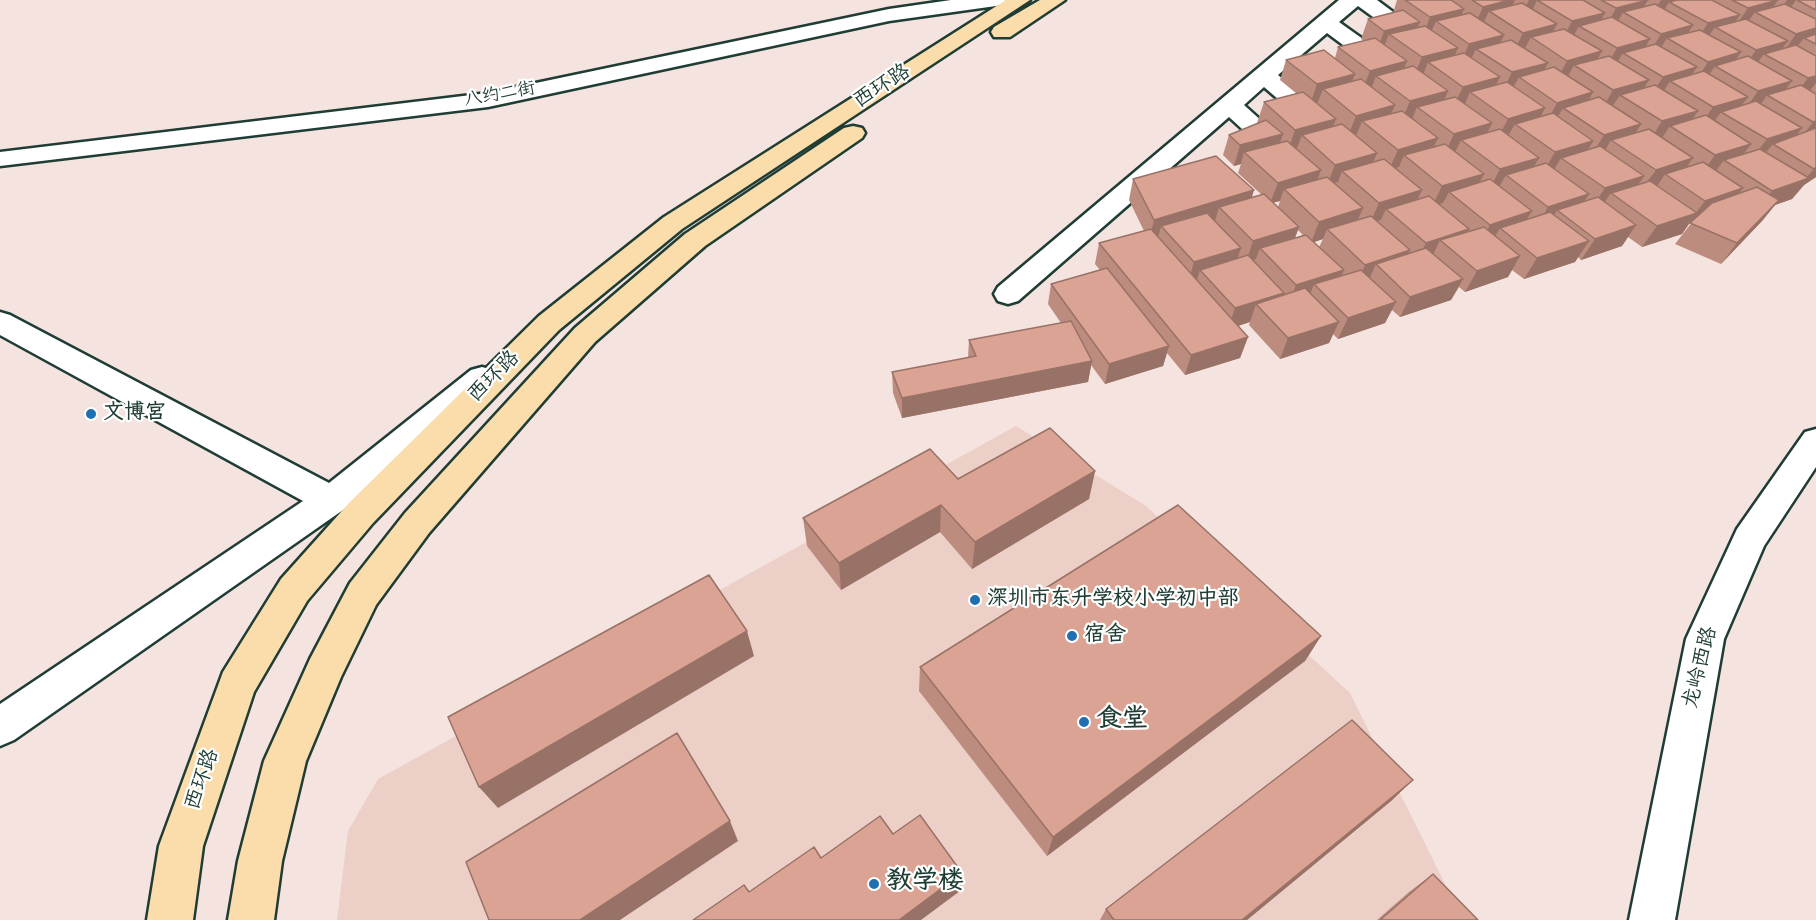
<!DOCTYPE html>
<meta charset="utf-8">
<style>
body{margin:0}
canvas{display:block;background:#f4e3df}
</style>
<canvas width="1816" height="920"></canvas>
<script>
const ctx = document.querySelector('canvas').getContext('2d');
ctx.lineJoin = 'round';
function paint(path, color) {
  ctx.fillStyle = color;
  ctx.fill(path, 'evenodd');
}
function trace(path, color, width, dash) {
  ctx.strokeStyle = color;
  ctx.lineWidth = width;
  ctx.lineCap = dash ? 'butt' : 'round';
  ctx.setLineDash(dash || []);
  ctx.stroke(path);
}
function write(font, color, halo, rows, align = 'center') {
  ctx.font = font + ' Kalam,"LXGW WenKai TC",sans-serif';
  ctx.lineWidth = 4.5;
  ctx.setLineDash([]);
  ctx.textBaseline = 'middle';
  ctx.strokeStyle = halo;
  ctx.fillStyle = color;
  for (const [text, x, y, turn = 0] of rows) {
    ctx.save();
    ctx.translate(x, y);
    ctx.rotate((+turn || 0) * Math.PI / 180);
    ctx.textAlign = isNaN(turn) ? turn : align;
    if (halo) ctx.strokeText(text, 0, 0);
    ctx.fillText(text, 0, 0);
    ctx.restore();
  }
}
const built = new Path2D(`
 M1016,426L1146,506L1350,693L1463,920H337L348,831L378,779Z`);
const minor = new Path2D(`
 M951,0H1006L1003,4L996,6L889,21L488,107L0,166V152L488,93L889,9Z
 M1339,0H1377L1432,41L1429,46H1413L1358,6L1339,22L1398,64L1401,69L1398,74H1382L1327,33L1278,75L1331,119L1334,124L1331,129L1322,131L1313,129L1264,87L1244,105L1295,151L1298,156L1295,161L1286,163L1277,161L1229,117L1018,301L1008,304L998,301L994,294L998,287Z
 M0,312L10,315L329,483L471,370L482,367L493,370L497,378L493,386L343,510L14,740L0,746V704L303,501L0,335Z
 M1816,429V467L1764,546L1724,639L1675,920H1629L1686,639L1737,529L1805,432Z`);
const major = new Path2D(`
 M1006,0H1030L682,229L559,330L373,523L307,601L254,692L203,846L193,920H147L159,846L223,672L281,579L349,503L539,316L664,217Z
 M1040,0H1065L1010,37H994L991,32L994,27Z
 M853,126L862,128L865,133L862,138L705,246L595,342L429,533L376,605L341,677L306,761L282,861L274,920H228L238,861L264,761L310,659L350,583L405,513L575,328L685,234L844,128Z`);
const wall = new Path2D(`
 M1397,0H1816V177L1804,185L1792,199L1775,205L1762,221L1721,264L1675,244L1693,221H1691L1682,234L1642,247L1628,237L1622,246L1581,260L1578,257L1575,262L1524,279L1512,270L1508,277L1465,292L1459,287L1451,300L1400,317L1392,310L1385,323L1338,339L1333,334L1329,343L1280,359L1249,325L1250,322L1238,326L1248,337L1240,358L1185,375L1167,353L1163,366L1105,384L1091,365L1088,382L902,418L893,393L892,372L968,358L969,340L1061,323L1048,304L1051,284L1100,270L1095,264L1099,243L1144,231L1129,200L1133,179L1252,198L1262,195L1238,173L1241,164L1234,166L1223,155L1229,135L1257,123L1264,102L1297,94L1280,80L1286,60L1335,58L1338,47L1364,41L1361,39L1368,19L1393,13ZM1280,201L1278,207L1273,203ZM1298,230L1303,235L1295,238ZM1323,239L1319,247L1314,242Z
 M1095,471L1089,499L972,569L940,532L841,590L807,546L803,518L958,479Z
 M1321,636L1305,661L1047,856L919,691L920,667Z
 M1413,780L1391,801L1247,920H1100L1106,909Z
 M1433,874L1478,920H1377L1409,892Z`);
const shadedWall = new Path2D(`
 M1510,0H1515L1506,18L1489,11L1483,24L1474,27L1483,7Z
 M1529,0H1557H1537L1531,14L1521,16Z
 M1648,0L1636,20L1623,12L1616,25L1605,28L1616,8Z
 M1661,0H1687L1669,2L1661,15L1651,18Z
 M1778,0L1766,18L1755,12L1746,25L1734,28L1748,8Z
 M1787,0H1796L1787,13L1776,16Z
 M1464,9L1455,29L1436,21L1430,35L1422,37L1430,17Z
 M1605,13L1594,33L1579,26L1572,39L1562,41L1572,21Z
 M1740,15L1727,34L1715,27L1706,40L1695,43L1708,23Z
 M1420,22L1411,42L1389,34L1383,49L1377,51L1384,31Z
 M1557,24L1547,44L1531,37L1524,50L1513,53L1523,33Z
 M1693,25L1681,45L1667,38L1659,51L1649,54L1661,34Z
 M1816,28V40L1804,38L1795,50L1782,54L1796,34Z
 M1504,35L1495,55L1476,49L1470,61L1460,64L1469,44Z
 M1650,39L1638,60L1623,53L1615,66L1605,68L1617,48Z
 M1788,41L1774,60L1764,54L1755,66L1742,70L1756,50Z
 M1458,48L1449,68L1428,62L1423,75L1413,78L1422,57Z
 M1602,51L1590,72L1574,65L1567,78L1556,81L1567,61Z
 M1741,52L1727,73L1715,66L1707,78L1695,82L1708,62Z
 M1407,61L1399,82L1376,76L1371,89L1362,91L1370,71Z
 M1548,63L1537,83L1519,77L1512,90L1502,93L1512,72Z
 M1697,67L1684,87L1670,81L1662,94L1650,97L1663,77Z
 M1355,74L1347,95L1323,89L1318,102L1310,105L1317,84Z
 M1816,76V83L1807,94L1792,99L1808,78Z
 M1500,77L1490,97L1470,92L1465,104L1453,107L1463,87Z
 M1649,80L1636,101L1620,95L1612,107L1601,111L1613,90Z
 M1792,81L1777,101L1767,95L1759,107L1744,111L1758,91Z
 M1448,91L1439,112L1417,107L1412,119L1401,122L1410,101Z
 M1593,92L1582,113L1563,108L1556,120L1546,123L1557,103Z
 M1748,97L1733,117L1721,112L1713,123L1699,127L1713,107Z
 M1395,105L1386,126L1362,121L1357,134L1348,136L1356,116Z
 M1545,108L1534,129L1515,124L1508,136L1497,139L1508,119Z
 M1698,111L1684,131L1670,126L1662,138L1649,142L1662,121Z
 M1336,119L1328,139L1302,135L1297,148L1288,150L1295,130Z
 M1816,121V136L1797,143L1813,122Z
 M1492,123L1482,144L1461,140L1455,152L1444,155L1454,134Z
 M1641,124L1628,145L1611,140L1604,152L1591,156L1604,135Z
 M1802,128L1786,149L1773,144L1763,156L1751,160L1767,139Z
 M1283,134L1276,154L1244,152L1241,164L1234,166L1240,145Z
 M1438,138L1428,159L1404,155L1399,167L1389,170L1398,150Z
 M1593,141L1581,162L1561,158L1554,170L1543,173L1555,152Z
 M1751,144L1736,164L1724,160L1716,171L1700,176L1715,155Z
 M1377,153L1368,174L1342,171L1338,182L1327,185L1335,165Z
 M1539,158L1527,178L1506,175L1499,187L1489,190L1500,169Z
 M1693,158L1679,178L1665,174L1658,185L1641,190L1656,170Z
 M1816,167V177L1804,185L1792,199L1775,205L1762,221L1721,264L1737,243L1756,212L1772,191L1804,180Z
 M1321,170L1313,191L1284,189L1280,201L1270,203L1278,183Z
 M1484,174L1473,195L1449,192L1443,203L1432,207L1442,186Z
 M1644,176L1630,197L1611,193L1602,206L1591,209L1605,188Z
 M1743,188L1727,209L1691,221L1682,234L1642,247L1657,226L1695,214L1705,201Z
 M1254,190L1248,211L1219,207L1215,221L1161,226L1158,238L1149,240L1154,220Z
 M1422,190L1412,211L1386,209L1381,220L1370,223L1379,203Z
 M1589,194L1576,215L1557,210L1549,224L1536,228L1548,207Z
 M1363,208L1354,229H1327L1323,239L1311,243L1319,222Z
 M1532,211L1519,232L1500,228L1492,241L1478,246L1490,225Z
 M1636,225L1622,246L1581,260L1595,239Z
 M1299,227L1291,248H1260L1256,259L1246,262L1253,241Z
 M1469,229L1458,250L1440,240L1431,259L1415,264L1426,243Z
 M1589,241L1575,262L1524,279L1537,258Z
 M1241,248L1234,269L1200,270L1197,280L1188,283L1194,262Z
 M1410,250L1400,271L1376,264L1368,282L1356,285L1365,265Z
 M1520,256L1508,277L1465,292L1477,271Z
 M1344,270L1335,291L1314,284L1308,300L1288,306L1296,285Z
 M1463,279L1451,300L1400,317L1410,297Z
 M1284,293L1276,313L1256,304L1250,322L1228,329L1235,308Z
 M1396,302L1385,323L1338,339L1348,318Z
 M1339,322L1329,343L1280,359L1288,338Z
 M1248,337L1240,358L1185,375L1191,355Z
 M1169,346L1163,366L1105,384L1109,364Z
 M1092,361L1088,382L902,418V398Z
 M1095,471L1089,499L972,569L975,542Z
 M941,505L940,532L841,590L839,563Z
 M747,631L754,656L498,808L479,787Z
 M1321,636L1305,661L1047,856L1053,837Z
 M1413,780L1391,801L1247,920H1242Z
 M730,821L738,841L620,920H580Z
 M962,873L960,891L921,920H899Z`);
const building = new Path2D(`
 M1405,0H1451L1464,9L1430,17Z
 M1472,0H1510L1483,7Z
 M1537,0H1583L1605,13L1572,21Z
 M1601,0H1648L1616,8Z
 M1677,0H1712L1740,15L1708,23L1669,2Z
 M1732,0H1778L1748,8Z
 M1797,0H1816V10Z
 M1522,3L1557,24L1523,33L1489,11Z
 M1655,4L1693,25L1661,34L1623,12Z
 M1785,4L1816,19V28L1796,34L1755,12Z
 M1403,10L1420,22L1384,31L1368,19Z
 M1470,13L1504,35L1469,44L1436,21Z
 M1612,17L1650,39L1617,48L1579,26Z
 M1746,19L1788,41L1756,50L1715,27Z
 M1425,26L1458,48L1422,57L1389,34Z
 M1564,29L1602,51L1567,61L1531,37Z
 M1700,30L1741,52L1708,62L1667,38Z
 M1816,34V44L1804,38Z
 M1375,38L1407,61L1370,71L1338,47Z
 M1511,40L1548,63L1512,72L1476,49Z
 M1656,44L1697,67L1663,77L1623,53Z
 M1796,45L1816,56V76L1808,78L1764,54Z
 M1324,50L1355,74L1317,84L1286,60Z
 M1464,53L1500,77L1463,87L1428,62Z
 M1609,56L1649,80L1613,90L1574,65Z
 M1748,56L1792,81L1758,91L1715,66Z
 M1413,66L1448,91L1410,101L1376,76Z
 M1554,67L1593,92L1557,103L1519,77Z
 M1704,71L1748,97L1713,107L1670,81Z
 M1361,79L1395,105L1356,116L1323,89Z
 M1507,82L1545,108L1508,119L1470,92Z
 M1655,85L1698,111L1662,121L1620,95Z
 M1801,85L1816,94V121L1813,122L1767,95Z
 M1303,92L1336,119L1295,130L1264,102Z
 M1455,97L1492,123L1454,134L1417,107Z
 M1599,97L1641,124L1604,135L1563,108Z
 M1756,101L1802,128L1767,139L1721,112Z
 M1402,111L1438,138L1398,150L1362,121Z
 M1553,113L1593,141L1555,152L1515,124Z
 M1706,115L1751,144L1715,155L1670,126Z
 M1266,120L1283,134L1240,145L1229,135Z
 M1342,124L1377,153L1335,165L1302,135Z
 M1816,128V167L1814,169L1773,144Z
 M1500,129L1539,158L1500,169L1461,140Z
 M1649,129L1693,158L1656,170L1611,140Z
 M1287,141L1321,170L1278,183L1244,152Z
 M1445,144L1484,174L1442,186L1404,155Z
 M1600,146L1644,176L1605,188L1561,158Z
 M1760,149L1809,178L1772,191L1724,160Z
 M1216,156L1254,190L1154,220L1133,179Z
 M1384,159L1422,190L1379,203L1342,171Z
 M1703,162L1743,188L1705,201L1665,174Z
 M1546,163L1589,194L1548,207L1506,175Z
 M1327,177L1363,208L1319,222L1284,189Z
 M1490,179L1532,211L1490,225L1449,192Z
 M1650,181L1697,213L1657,226L1611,193Z
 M1757,187L1779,200L1737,243L1690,223L1712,203Z
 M1264,194L1299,227L1253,241L1219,207Z
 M1429,196L1469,229L1426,243L1386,209Z
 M1598,197L1636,225L1595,239L1557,210Z
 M1550,212L1589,241L1537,258L1500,228Z
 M1207,213L1241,248L1194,262L1161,226Z
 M1371,216L1410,250L1365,265L1327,229Z
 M1484,227L1520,256L1477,271L1440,240Z
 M1151,229L1248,337L1191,355L1099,243Z
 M1306,235L1344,270L1296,285L1260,248Z
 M1426,248L1463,279L1410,297L1376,264Z
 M1248,255L1284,293L1235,308L1200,270Z
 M1107,268L1169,346L1109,364L1051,284Z
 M1361,270L1396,302L1348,318L1314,284Z
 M1305,288L1339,322L1288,338L1256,304Z
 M1071,321L1092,361L902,398L892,372L976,356L969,340Z
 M1050,428L1095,471L975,542L941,505L839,563L803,518L930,449L958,479Z
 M1178,505L1321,636L1053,837L920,667Z
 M709,575L747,631L479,787L448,717Z
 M1352,720L1413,780L1242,920H1114L1106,909Z
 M677,733L730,821L580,920H489L466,862Z
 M920,815L962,873L899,920H693L744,885L749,892L814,847L821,858L880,816L893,834Z
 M1433,874L1478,920H1380Z`);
const markers = [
 [91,414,6,"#1f6fb2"],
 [975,600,6,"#1f6fb2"],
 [1072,636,6,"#1f6fb2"],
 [1084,722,6,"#1f6fb2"],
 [874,884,6,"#1f6fb2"]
];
const farStreetnames = [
 ["八约二街",500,96,-10]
];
const streetNames = [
 ["西环路",883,88,-33],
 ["西环路",495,378,-45],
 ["龙岭西路",1702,668,-76],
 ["西环路",204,780,-71]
];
const poiNames = [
 ["文博宫",103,414],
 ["深圳市东升学校小学初中部",987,600],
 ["宿舍",1084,636]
];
const nearPoinames = [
 ["食堂",1096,722],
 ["教学楼",886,884]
];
paint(built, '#ecd0c8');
trace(minor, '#1f3d34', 5);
trace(major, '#1f3d34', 5);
paint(minor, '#fff');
paint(major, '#fbdcab');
paint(wall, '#bc8c7e');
paint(shadedWall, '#997267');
paint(building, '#dba393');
trace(building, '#997267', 1.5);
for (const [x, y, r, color] of markers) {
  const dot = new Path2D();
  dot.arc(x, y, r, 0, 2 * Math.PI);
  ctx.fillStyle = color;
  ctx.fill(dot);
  trace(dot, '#fff', 2);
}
write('18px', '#1f3d34', '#fff', farStreetnames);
write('21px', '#1f3d34', '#fff', streetNames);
write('bold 21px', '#1f3d34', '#fff', poiNames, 'left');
write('bold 26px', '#1f3d34', '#fff', nearPoinames, 'left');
</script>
